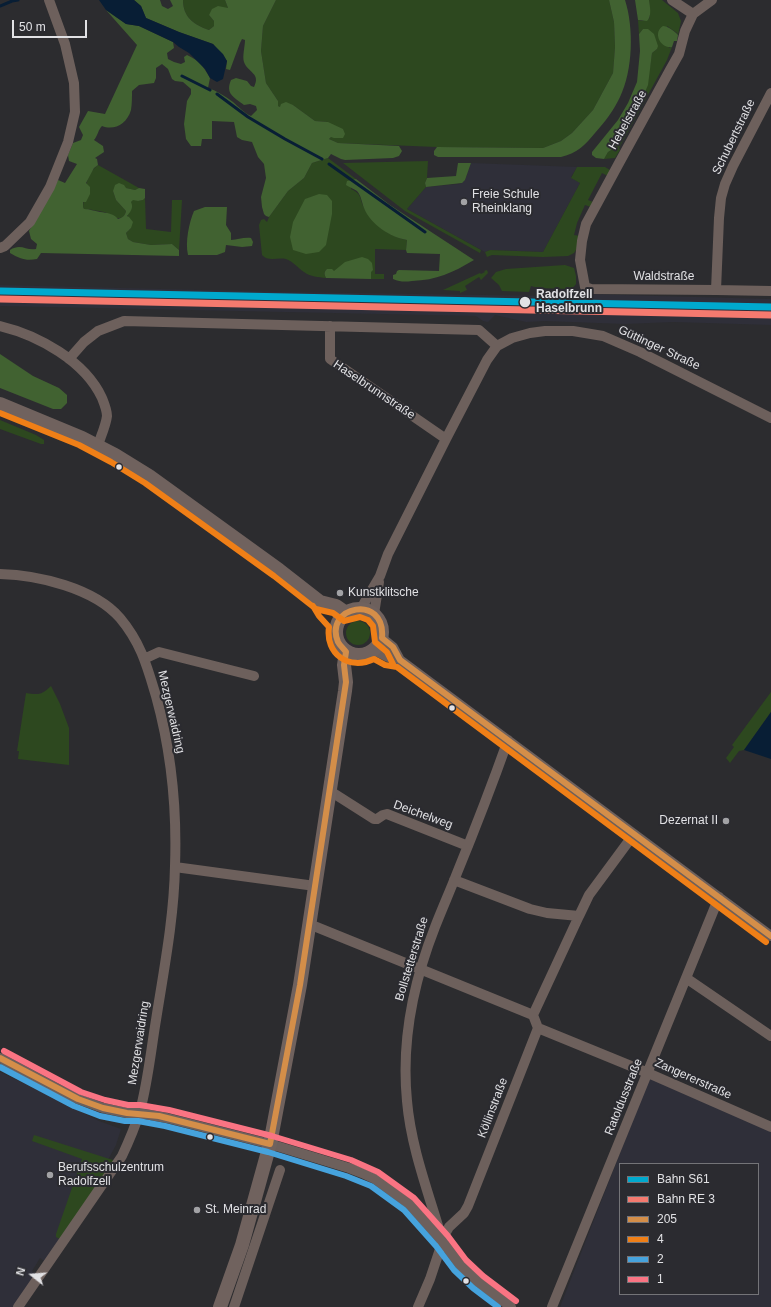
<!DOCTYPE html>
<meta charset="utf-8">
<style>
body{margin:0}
#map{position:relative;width:771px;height:1307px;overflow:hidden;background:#2c2c2f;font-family:Helvetica,sans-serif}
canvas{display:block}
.legend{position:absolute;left:619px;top:1163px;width:140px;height:132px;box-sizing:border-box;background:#2b2b30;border:1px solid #747478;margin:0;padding:5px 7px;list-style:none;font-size:12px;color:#e1e1e4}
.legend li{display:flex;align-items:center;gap:8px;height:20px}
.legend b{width:20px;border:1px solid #747478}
.north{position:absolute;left:12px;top:1255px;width:40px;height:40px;-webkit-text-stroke:3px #2b2b30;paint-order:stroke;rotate:287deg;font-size:11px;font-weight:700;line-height:16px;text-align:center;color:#e1e1e4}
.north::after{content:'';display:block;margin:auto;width:14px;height:18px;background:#e1e1e4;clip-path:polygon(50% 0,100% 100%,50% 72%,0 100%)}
.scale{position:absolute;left:12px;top:20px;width:75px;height:18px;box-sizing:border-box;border:2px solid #e1e1e4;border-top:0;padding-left:5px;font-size:12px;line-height:14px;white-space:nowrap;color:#e1e1e4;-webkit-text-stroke:3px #2b2b30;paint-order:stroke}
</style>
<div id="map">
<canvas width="771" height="1307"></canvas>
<ul class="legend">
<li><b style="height:5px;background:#00a9ce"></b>Bahn S61</li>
<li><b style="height:5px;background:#f57a6f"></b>Bahn RE 3</li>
<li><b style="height:5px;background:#d48e49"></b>205</li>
<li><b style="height:5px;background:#ef7f17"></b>4</li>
<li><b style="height:5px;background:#46a3dd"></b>2</li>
<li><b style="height:5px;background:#fa7483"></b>1</li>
</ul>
<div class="north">N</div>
<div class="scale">50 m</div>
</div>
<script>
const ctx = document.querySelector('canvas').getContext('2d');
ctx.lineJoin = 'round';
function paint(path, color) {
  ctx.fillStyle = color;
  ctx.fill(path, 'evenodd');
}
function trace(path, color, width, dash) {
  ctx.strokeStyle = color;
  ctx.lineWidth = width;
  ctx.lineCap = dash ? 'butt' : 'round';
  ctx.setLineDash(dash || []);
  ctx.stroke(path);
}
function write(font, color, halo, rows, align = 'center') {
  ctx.font = font + ' Helvetica,sans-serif';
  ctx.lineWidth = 4;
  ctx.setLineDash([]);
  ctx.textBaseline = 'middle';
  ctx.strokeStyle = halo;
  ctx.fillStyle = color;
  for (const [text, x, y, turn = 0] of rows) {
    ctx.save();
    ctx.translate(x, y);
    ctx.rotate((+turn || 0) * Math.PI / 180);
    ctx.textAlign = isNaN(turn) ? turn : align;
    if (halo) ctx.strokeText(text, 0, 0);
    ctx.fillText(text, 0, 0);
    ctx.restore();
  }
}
const built = new Path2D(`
 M471,163L577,167L571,177L580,183L543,252L490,250L485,252L407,209L426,187L460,184L465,180Z
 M0,285L283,292L554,296L583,294L771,299V325L673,322L625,324L545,321L526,322L495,315L488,322L483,321L476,316L0,306Z
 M0,1072L38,1090L99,1121L121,1129L116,1145L84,1204L48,1264L40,1258L32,1271L39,1276L18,1307H0Z
 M650,1076L771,1130V1307H560ZM620,1164H758V1294H620Z`);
const green = new Path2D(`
 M183,0H225L228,8L209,15L214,21V26L209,30C194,25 183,17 183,0Z
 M276,0H609L614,22L615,47L613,73L593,110L572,133L561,141L543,148L437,147L338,143L329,139L331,137L328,122L315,121L293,105L281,108L278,106V101L266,83L261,51L263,26Z
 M649,0H662L678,13L681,21L678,35L677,33L667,26L669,48L672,47L667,60L619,148L620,150L615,158L604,159L608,152L616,147L650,67L652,53L657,49L643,29L639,34L638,20L642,21L649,19L650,15Z
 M328,158L356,179L351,181V189C363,194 359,200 365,209C366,212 369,214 371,217C382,229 390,237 407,240L406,250L375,249V274H384V279H371V275L334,271L327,269C324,272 324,274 326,278C318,277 311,277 304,272C298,268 294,262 286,259C278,257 268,262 262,255L259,225L261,220L264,219L267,222L269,217L288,191L304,178L312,163Z
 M428,161L427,178L425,183L426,187L407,209L481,250L480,253L405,211L343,163Z
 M98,165L139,188L135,190L126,188L113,191L116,200L126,211C125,215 123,218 120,218C114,219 109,213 104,212C97,211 91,209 84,209L83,207C85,192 85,175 98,165Z
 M577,167H605L610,170L608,176L602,173L588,200L593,202L591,207L585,205L577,223L574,235L580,236L578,247L574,253L568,256L543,257L492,255L487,257L485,252L490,250L543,252L580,183L571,178Z
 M145,198L146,229L171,232L172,200H182L179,250L172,244L151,245L133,242L128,239L126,233L131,228C127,217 125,209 133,199L138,201L143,200Z
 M565,265L574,268L576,276V284L572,289L538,288L531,286L529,292L502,291L499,285L491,278L496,272L506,269Z
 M487,270L488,273L481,280L479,277L465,286L467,290L460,293V291L443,290L480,273L481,274L485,272L484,271Z
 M0,420L36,435L44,440V444H41L0,429Z
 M346 633a12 12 0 1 1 24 0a12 12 0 1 1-24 0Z
 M51,686L60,704L69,728V765L18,759L19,751H17L26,693C38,695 42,695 51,686Z
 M771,692V712L744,750L739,751L730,763L726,758L734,747L732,745Z
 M34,1135L116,1161L62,1240L56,1237V1234L82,1159L32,1141Z`);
const forest = new Path2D(`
 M134,0H160L162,6L168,9L173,6L170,0H183C183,17 194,25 209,30L214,26V21L209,15L212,9L218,6L228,8L225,0H276L263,26L261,51L266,83L278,101V106L280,107L281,104L286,102L293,105L315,121L328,122L343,129L345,134L343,138H334L331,137L329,139L338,143L399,146L402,151L399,156L393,158L345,160L341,159L331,154L328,158L312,163L304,178L288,191L269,217L266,216L264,214L262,207L261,197L266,178L264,164L258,157L252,142L242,140L237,137L234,122L212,121V139H202L201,146H191L186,139L184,124L187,101L191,94V89L183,82L175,81L172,79L168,69L162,64L156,68V78L154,83L139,85L132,91C132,97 132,104 131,110C127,124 114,131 102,126C98,130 98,135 94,140L103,146L104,152L95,158L97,159L98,165L94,168L86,183L90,187V194L86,202H83V207L84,209C90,209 94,211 100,212C107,213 113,213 118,219C122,218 125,216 126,211L116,200L113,191L115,185L119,183L124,185L126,188L135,190L139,188L145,189V198L143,200L138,201L133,200L131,202C134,208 130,212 127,216L129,217L133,222L131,228L126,233L128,239L133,242L151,245L172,244L179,250V256L41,253L37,259C26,261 20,259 10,253V250C21,243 26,251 36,249L37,244L31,239L29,231L58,180L65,183L77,164L69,161L68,155L73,143L81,140L83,135L79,127L88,111L105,114L137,45L106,10L126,24L139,26L173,42L174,48L167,53L168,59L174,62L181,64L185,62L184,57L187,55C200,61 203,66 210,78L208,88C217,91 225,96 233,102C239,107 244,113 251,116L257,110L256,106L250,104L244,105C234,97 225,94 231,80L236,78L247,81L251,86L254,87C261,73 248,73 244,62C242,57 245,46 245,40L242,39L240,43L230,70L226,69L227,61L213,44L179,32L146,18L141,6Z
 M609,0H625C634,28 633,70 620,97C614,110 605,122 595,133C585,145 578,153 561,157H438L434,155V151L437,147L543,148L561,141L572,133L593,110L613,73L615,47L614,22Z
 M635,0H649C650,7 652,16 647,21L638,20Z
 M663,26C667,26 675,31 678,35L677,41H674L672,47C661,49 652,33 663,26Z
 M643,29H648L654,34L658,46L657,49L652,53L648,85L642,99L616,147L608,152L604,159L596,158L592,155V152L618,120L628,103L637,82L640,51L639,34Z
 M458,163H471L465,180L462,183L426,187L425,183L427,178L456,176Z
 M356,179L390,205L474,260C452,273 437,280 412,281C405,282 400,282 393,279V275L396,274L397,271L399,270L439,271L440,254L407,253L406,250L407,240C390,237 371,225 364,208C362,203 361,195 357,191C354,189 349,187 346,185L347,181Z
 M319,194L327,195L332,201V214L326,245L319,252L306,254L293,250L290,237L293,222L305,199Z
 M205,207H227L226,225L231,233V240C238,240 243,237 251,238L253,242L252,246L242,247L226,245L225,252L217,255H188C185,242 189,223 194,211Z
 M362,257L368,259L372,263L373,270L371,272V279L326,278C324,274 324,272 327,269H332L334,271L345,262Z
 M0,354L33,376L59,388L67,395V403L61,409H53L0,388Z`);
const water = new Path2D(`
 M99,0H134L141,6L146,18L179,32L213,44L223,54L227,61L223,79L217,82L210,78L205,69L189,53L179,47L173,42L139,26L126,24L106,10Z
 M771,712V759L744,750Z`);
const stream = new Path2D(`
 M0,6L12,1L18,0
 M182,76L210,90
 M217,94L248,117L285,139L322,159
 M329,164L425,232`);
const minor = new Path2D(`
 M672,0L693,14
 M712,0L693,14L685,31L679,54L670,70L618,165L586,224L582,241L580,260L585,287L591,289L716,290L771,291
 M0,248L5,246L30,222L50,187L68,142L75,112L74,83L65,44L49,0
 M716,290L719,218L721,198L725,184L733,166L771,93
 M0,326C38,335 85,361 102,398C104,403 107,410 107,416C106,425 101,436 98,445
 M330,326V359L446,439
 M69,359L84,342L98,331L124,321L479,330L497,346
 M0,574C38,575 94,588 120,618C141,643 147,666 156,696C171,750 177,809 175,866C174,918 164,969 156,1020C151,1050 148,1081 140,1111C135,1127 129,1141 122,1156L18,1307
 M361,609L367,598L380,576L388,554L446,439L487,360L497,346L512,338L530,333L545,331H573L603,336L640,352L771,418
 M374,614L379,582
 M382,638L393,647L400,660
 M374,650L388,657L400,660L771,936
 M144,659L159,652L254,676
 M330,791L374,819H377L383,815L387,814L468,846
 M175,867L315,886
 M454,880L530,909L547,913L579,916L589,895L634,834
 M309,924L420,969L533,1015
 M686,978L771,1036
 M538,1028L648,1073L771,1127
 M0,1058L56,1088L78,1099L103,1108L127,1113H139L167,1118L270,1144L349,1168L362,1173L375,1179L409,1204L442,1241L460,1265L478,1282L511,1307
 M442,1239C429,1194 411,1148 407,1101C401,1040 413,983 435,927C442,909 450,891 457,873C475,829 492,785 508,740
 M234,1307L280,1170
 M418,1307L430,1279L445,1234L449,1227L464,1213L468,1206L538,1028L533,1015L579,916
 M552,1307L719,897`);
const secondary = new Path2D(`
 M0,404L82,438L115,455L149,476L279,570L320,602L336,606L346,613
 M336 632a23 23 0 1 1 46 0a23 23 0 1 1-46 0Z
 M220,1307L242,1245L270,1144L300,985L345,691L346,682L344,665L346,652`);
const bus1 = new Path2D(`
 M0,1058L78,1099L103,1108L127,1113L159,1116L270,1144
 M270,1144L300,985L346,682L344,665L346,652C344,649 340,646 338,642C323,606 386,593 382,638L393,647L400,660L771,936`);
const bus2 = new Path2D(`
 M0,413L79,445L111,462L145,483L274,576L316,609L333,613L344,621L360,617L368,620L373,626L375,642L387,652L393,664
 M313,606L319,616L329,627C325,654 349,671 374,659L385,665L397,667L766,942`);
const bus3 = new Path2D(`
 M0,1067L74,1106L100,1116L125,1121H138L165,1126L268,1152L346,1176L371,1186L404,1210L436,1246L454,1270L473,1288L498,1307`);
const bus4 = new Path2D(`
 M4,1051L81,1092L105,1100L128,1105H140L169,1110L272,1136L351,1160L378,1172L414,1198L448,1236L466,1260L483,1276L516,1301`);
const rail1 = new Path2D(`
 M0,291L771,307`);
const rail2 = new Path2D(`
 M0,299L771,315`);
const markers = [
 [464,202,4,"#a2a2a5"],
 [525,302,6,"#e1e1e4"],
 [119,467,3.5,"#e1e1e4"],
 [340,593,4,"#a2a2a5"],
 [452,708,3.5,"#e1e1e4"],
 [726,821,4,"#a2a2a5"],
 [210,1137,3.5,"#e1e1e4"],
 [50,1175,4,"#a2a2a5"],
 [197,1210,4,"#a2a2a5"],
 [466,1281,3.5,"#e1e1e4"]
];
const streetNames = [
 ["Hebelstraße",628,120,-61],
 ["Schubertstraße",734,137,-64],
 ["Waldstraße",664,277],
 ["Güttinger Straße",659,348,25],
 ["Haselbrunnstraße",374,390,34],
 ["Mezgerwaidring",171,712,77],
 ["Deichelweg",423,815,20],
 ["Bollstetterstraße",412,959,-73],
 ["Mezgerwaidring",139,1043,-81],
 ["Zangererstraße",693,1079,24],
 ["Ratoldusstraße",624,1097,-68],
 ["Köllinstraße",493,1108,-69]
];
const poiNames = [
 ["Freie Schule",472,195],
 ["Rheinklang",472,209],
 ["Kunstklitsche",348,593],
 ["Dezernat II",718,821,"right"],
 ["Berufsschulzentrum",58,1168],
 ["Radolfzell",58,1182],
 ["St. Meinrad",205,1210]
];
const stopNames = [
 ["Radolfzell",536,295],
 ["Haselbrunn",536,309]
];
paint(built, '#2f2f39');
paint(green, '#2d481f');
paint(forest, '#416231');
paint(water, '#081e35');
trace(stream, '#081e35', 3);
trace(minor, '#6d605c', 10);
trace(secondary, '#70625e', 14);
trace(bus1, '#d48e49', 6);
trace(bus2, '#ef7f17', 6);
trace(bus3, '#46a3dd', 6);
trace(bus4, '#fa7483', 6);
trace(rail1, '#00a9ce', 7);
trace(rail2, '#f57a6f', 7);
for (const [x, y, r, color] of markers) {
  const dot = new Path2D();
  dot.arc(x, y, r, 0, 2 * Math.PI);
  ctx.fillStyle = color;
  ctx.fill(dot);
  trace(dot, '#2b2b30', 1.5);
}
write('12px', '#e1e1e4', '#2b2b30', streetNames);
write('12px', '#e1e1e4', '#2b2b30', poiNames, 'left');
write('bold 12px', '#e1e1e4', '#2b2b30', stopNames, 'left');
</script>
